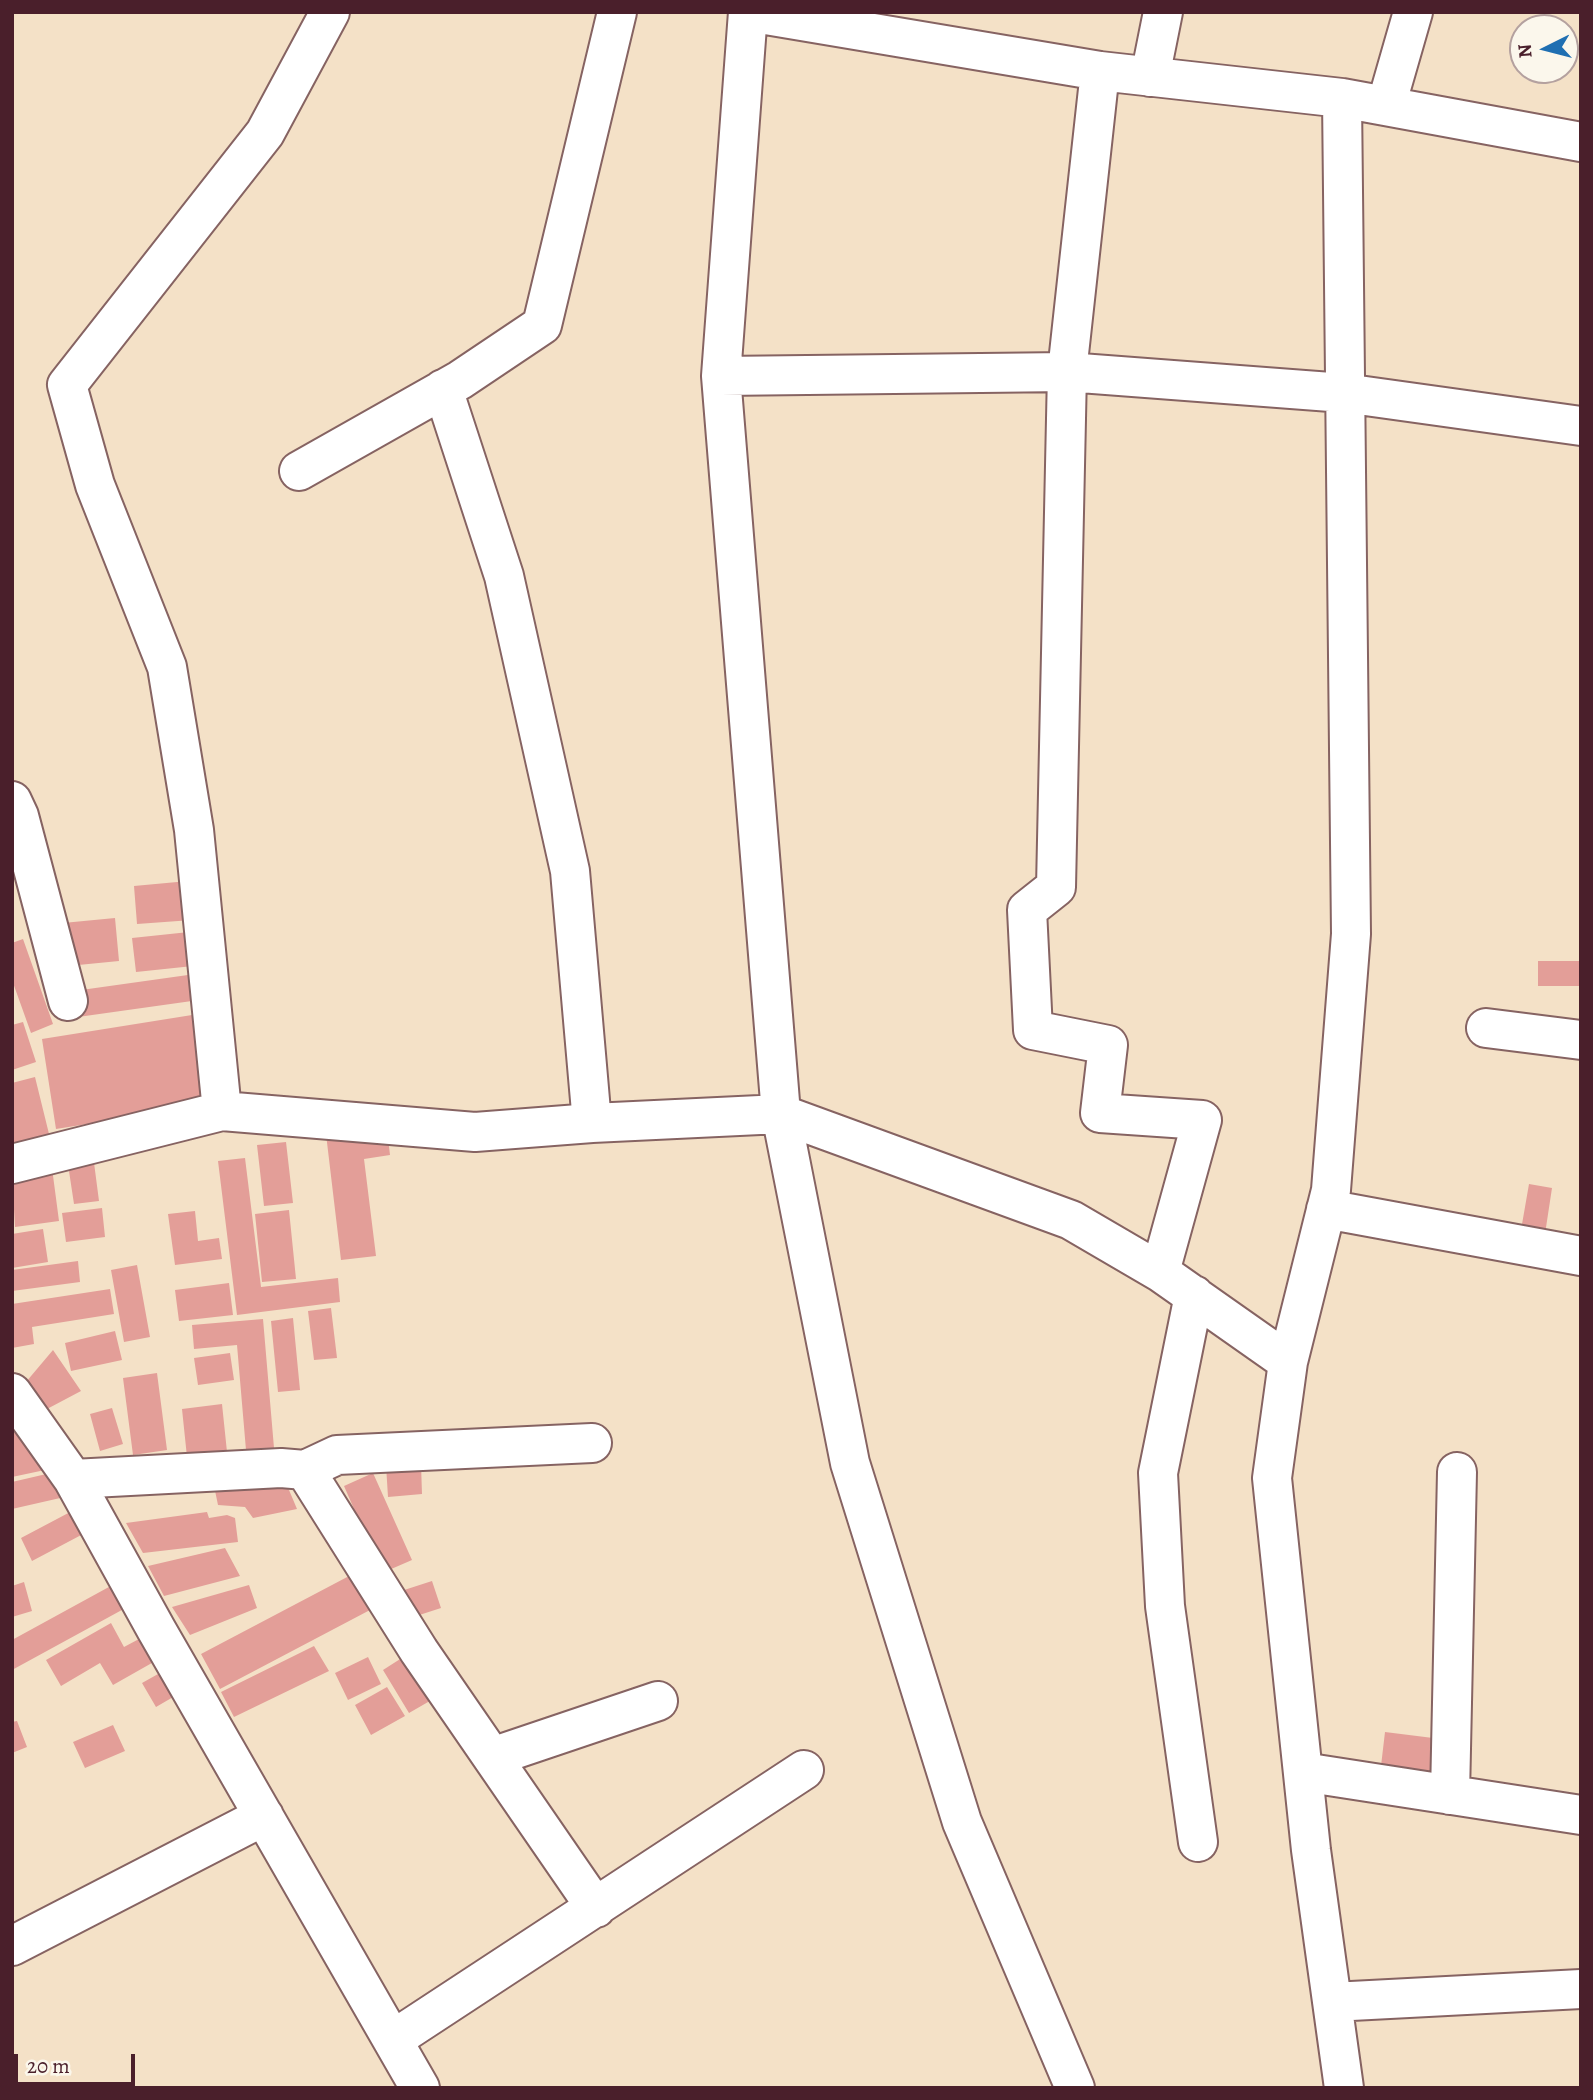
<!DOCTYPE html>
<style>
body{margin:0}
#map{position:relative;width:1593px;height:2100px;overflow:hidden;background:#f4e1c7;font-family:Alegreya,serif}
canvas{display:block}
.frame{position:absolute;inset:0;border:14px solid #4a1f2b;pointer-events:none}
.north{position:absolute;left:1509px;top:14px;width:70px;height:70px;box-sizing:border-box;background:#fbf7ec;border:2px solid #b4a19f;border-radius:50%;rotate:264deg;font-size:19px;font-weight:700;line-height:28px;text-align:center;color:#4a1f2b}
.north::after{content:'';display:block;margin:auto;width:24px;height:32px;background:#1f6fb2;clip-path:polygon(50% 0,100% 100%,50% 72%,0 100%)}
.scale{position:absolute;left:14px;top:2054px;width:121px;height:32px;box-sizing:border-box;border:4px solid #4a1f2b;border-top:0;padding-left:9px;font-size:21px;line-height:24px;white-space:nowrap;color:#4a1f2b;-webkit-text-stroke:5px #fbf7ec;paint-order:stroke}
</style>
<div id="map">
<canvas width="1593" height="2100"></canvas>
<div class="frame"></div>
<div class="north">N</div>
<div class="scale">20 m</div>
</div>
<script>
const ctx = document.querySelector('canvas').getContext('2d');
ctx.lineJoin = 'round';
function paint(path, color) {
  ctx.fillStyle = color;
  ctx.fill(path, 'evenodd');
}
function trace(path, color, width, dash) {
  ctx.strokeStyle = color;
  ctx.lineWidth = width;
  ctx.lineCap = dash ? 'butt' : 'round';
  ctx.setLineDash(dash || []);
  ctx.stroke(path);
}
const building = new Path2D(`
 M188,881L192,920L137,924L134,886Z
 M115,918L119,961L68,966L63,923Z
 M189,932L193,966L136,972L132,938Z
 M23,939L53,1024L31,1033L12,980V943Z
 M1538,961H1581V986H1538Z
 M195,974L199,1000L78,1017L74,991Z
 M192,1015L206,1105L56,1129L42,1039Z
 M23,1022L36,1062L12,1070V1025Z
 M35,1077L50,1138L12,1147V1083Z
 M326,1134L388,1138L390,1155L364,1159L376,1256L341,1260Z
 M286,1142L293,1203L264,1206L257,1145Z
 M93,1155L99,1201L74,1204L67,1158Z
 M245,1158L261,1287L338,1278L340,1302L237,1315L218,1161Z
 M52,1168L59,1221L15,1227L12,1173Z
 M1529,1184L1552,1188L1545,1234L1521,1230Z
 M102,1208L105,1237L66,1242L62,1213Z
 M289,1210L296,1279L262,1282L255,1214Z
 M195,1211L198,1241L219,1238L222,1259L175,1265L168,1214Z
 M43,1229L48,1262L12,1268V1234Z
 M78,1261L80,1282L12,1291V1270Z
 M137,1265L150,1337L124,1342L111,1270Z
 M229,1283L233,1315L179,1321L175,1290Z
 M110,1289L114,1314L32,1327L34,1344L12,1348V1304Z
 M331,1308L337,1358L314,1360L308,1311Z
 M293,1318L300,1390L278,1392L271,1321Z
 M263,1319L274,1448L246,1450L237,1345L194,1349L192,1325Z
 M115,1331L122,1360L71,1371L65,1343Z
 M53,1350L81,1391L47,1409L26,1382Z
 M230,1353L234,1380L198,1385L194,1358Z
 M157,1373L167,1450L133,1455L123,1378Z
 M222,1404L227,1452L187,1457L182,1409Z
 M112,1408L123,1444L100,1451L90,1414Z
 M25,1431L45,1470L12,1477V1433Z
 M421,1464L422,1494L388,1497L386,1465Z
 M281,1471L297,1509L253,1518L245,1507L218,1505L213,1481Z
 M55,1472L69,1496L12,1509V1482Z
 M373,1473L412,1560L382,1573L344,1486Z
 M74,1510L85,1533L32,1561L21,1538Z
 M207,1512L209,1518L227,1515L235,1518L238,1542L143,1553L126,1523Z
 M225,1548L240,1576L164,1596L148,1566Z
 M351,1575L370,1610L220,1689L201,1654Z
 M432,1581L441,1608L407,1619L398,1592Z
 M24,1582L32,1611L12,1617V1586Z
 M118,1582L131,1605L12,1670V1640Z
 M249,1585L257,1608L190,1635L172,1607Z
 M111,1623L124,1647L154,1631L166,1655L113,1685L100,1663L61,1686L46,1660Z
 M314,1646L329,1671L234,1717L221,1692Z
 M408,1654L435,1698L409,1713L383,1670Z
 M368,1657L381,1684L348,1700L335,1673Z
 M167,1669L180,1693L156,1707L142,1683Z
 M387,1687L405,1716L371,1735L355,1705Z
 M17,1721L27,1747L12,1753V1722Z
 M113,1725L125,1751L85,1768L73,1742Z
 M1385,1732L1449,1740L1445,1775L1381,1766Z`);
const street = new Path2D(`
 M748,12L721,376L781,1114L850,1463L962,1822L1075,2088
 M748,12L1100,71L1342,98L1581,142
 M1100,71L1067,372L1056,887L1027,910L1033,1030L1108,1045L1100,1113L1202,1120L1160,1272
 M1150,77L1163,12
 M1342,98L1351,934L1331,1190L1288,1362L1272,1478L1311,1850L1344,2088
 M1386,106L1413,12
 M721,376L1067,372L1344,393L1581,426
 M443,389L504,576L570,871L592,1123
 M299,471L460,380L542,325L617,12
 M12,801L19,816L68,1001
 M1486,1028L1581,1040
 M222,1111L194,830L167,667L95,485L67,385L265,133L330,12
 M12,1164L222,1111L475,1132L592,1123L781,1114L1071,1220L1160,1272L1288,1362
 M1326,1209L1581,1256
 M1194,1295L1158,1473L1165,1606L1198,1842
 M12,1393L73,1479L156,1629L420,2088
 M305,1470L337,1455L592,1443
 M73,1479L281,1468L305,1470L419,1651L596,1908
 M492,1757L658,1701
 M1303,1772L1581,1815
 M1450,1795L1457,1472
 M12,1946L264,1816
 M1332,2002L1581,1989
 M394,2039L804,1770`);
paint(building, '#e39e98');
trace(street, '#866362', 42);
trace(street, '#fff', 38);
</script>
